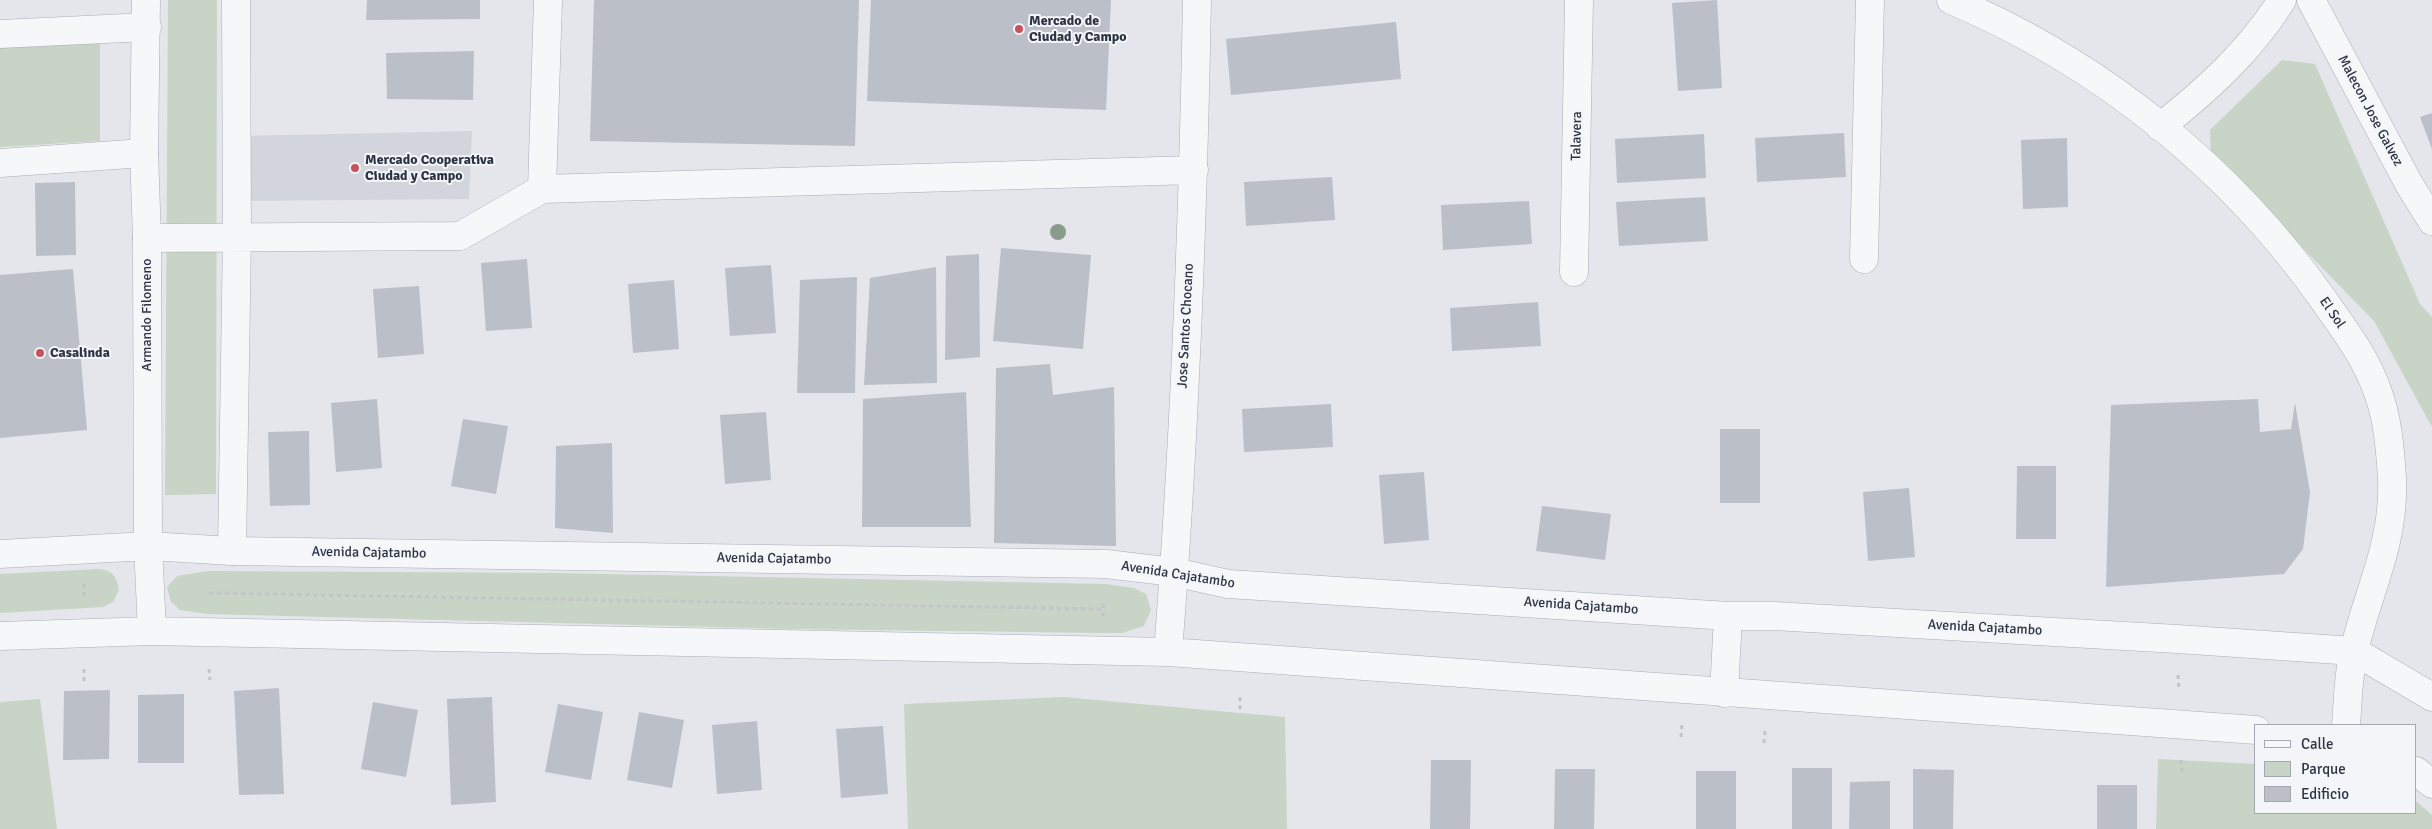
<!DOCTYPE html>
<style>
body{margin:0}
#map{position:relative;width:2432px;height:829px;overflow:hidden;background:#e4e6eb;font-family:Signika,sans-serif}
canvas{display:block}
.legend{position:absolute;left:2254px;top:724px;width:162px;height:90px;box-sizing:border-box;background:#f3f5f8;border:1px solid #a3a7af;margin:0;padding:6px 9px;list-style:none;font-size:15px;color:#2c3342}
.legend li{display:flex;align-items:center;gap:10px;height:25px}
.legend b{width:25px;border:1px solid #a3a7af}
</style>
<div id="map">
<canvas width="2432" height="829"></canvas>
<ul class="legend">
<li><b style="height:6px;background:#f6f7f9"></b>Calle</li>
<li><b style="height:14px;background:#c8d4c5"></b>Parque</li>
<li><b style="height:14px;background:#bbbfc7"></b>Edificio</li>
</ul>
</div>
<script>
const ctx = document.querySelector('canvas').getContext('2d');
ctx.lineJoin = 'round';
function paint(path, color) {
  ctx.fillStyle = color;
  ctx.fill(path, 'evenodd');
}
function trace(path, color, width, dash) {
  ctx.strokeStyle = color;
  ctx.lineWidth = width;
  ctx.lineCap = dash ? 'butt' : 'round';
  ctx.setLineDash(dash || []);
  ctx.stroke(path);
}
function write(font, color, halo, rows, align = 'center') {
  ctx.font = font + ' Signika,sans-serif';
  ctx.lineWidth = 4;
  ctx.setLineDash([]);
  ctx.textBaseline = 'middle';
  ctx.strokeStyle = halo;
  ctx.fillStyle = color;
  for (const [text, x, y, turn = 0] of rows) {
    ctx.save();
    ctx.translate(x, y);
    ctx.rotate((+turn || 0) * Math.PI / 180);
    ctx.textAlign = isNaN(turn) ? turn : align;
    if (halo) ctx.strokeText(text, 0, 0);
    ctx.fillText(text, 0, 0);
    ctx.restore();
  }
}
const built = new Path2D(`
 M472,131L469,199L240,201V136Z`);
const green = new Path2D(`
 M168,0H217L216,494L165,495Z
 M100,34V141L0,147V39Z
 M2282,60L2315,64L2420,304L2432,317V427L2374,321L2211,154L2210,130Z
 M100,569C113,571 117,577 119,590L113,602L103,607L0,613V574Z
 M208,571L558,573L1105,584L1134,588L1146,594L1151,610L1144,626L1122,633H1102L792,629L208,614L180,610L171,602L167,587L177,576Z
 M1063,697L1285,717L1287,829H908L904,704Z
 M40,699L57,829H0V702Z
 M2158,759L2256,764V813H2416V801L2432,815V829H2156Z`);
const building = new Path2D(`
 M367,0H480V19L366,20Z
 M594,0H859L855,146L590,141Z
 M871,0H1111L1106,110L867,101Z
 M1717,0L1722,88L1678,91L1672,3Z
 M1396,22L1401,79L1231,95L1226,39Z
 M474,51L473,100L387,99L386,53Z
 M2432,113V149L2420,117Z
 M1844,133L1846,177L1757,182L1755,138Z
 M1704,134L1706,178L1617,183L1615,139Z
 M2067,138L2068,207L2023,209L2021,140Z
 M1332,177L1335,220L1246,226L1244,182Z
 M75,182L76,255L36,256L35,183Z
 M1705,197L1708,241L1619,246L1616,202Z
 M1529,201L1532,244L1443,250L1441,205Z
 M1001,248L1091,255L1083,349L993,341Z
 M979,254L980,357L945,360L946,256Z
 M527,259L532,328L486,331L481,263Z
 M771,265L776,333L730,336L725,268Z
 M936,267L937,383L864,385L870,278Z
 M73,269L87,430L0,438V275Z
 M857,277L855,393H797L800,280Z
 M674,280L679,349L633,353L628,284Z
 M419,286L424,354L378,358L373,289Z
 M1538,302L1541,346L1452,351L1450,308Z
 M1050,364L1053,395L1114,387L1116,546L994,543L996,368Z
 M966,392L971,527H862L863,399Z
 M377,399L382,468L336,472L331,403Z
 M2258,399L2260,432L2291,429L2295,403L2310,492L2303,549L2284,574L2106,587L2111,405Z
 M1331,404L1333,447L1244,452L1242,409Z
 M766,412L771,480L725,484L720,415Z
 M463,419L508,426L496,494L451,486Z
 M1720,429H1760V503H1720Z
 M309,431L310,505L270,506L268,432Z
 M612,443L613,533L555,528L556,446Z
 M2017,466H2056V539H2016Z
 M1424,472L1429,540L1384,544L1379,475Z
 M1909,488L1915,557L1868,561L1863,492Z
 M1542,506L1611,514L1605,560L1536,551Z
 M279,688L284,794L239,795L234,691Z
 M110,690L109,759L63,760L64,691Z
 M184,694V763H138V695Z
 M492,697L496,802L451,805L447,699Z
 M373,702L418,710L406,777L361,769Z
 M558,704L603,712L591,780L545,772Z
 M639,712L684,720L672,788L627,780Z
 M757,721L762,790L717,794L712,725Z
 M883,726L888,794L841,798L836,729Z
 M1431,760H1471L1470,829H1430Z
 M1792,768H1832V829H1792Z
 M1555,769H1595L1594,829H1554Z
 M1913,769L1954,770L1953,829H1913Z
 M1696,771H1736V829H1696Z
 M1890,781V829H1849L1850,782Z
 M2097,785H2137V829H2097Z`);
const path = new Path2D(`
 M84,584V598
 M209,593L1103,609
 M1103,616L1104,600
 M209,669L210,680
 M2178,675L2179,689
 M84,681V669
 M1240,709V693
 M1681,737L1682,723
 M1764,743L1765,731
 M2181,760L2182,772`);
const pedestrian = new Path2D(`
 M542,189L548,0
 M147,238L460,236L542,189L1194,170
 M232,551L237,236L236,0`);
const minor = new Path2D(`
 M1951,0C2100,63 2232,169 2325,302C2344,329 2366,358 2377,390C2388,418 2390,449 2392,478C2395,543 2368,591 2354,651C2348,675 2348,701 2346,725
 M2311,0L2409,184L2432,221
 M0,34L147,27
 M2160,127C2207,90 2250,51 2282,0
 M0,163L144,153
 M1864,259L1870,0
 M1574,272L1579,0`);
const tertiary = new Path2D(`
 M146,0L144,153L147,238L148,546L152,631
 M0,554L148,546L232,551L1106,564L1174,572L1228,584L1728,616H1774L2177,639L2354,651L2432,697
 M0,636L152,631L1168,652L2256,730
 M1168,652C1185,436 1193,217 1197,0
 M1724,693L1728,616
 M2416,771L2432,784`);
const trees = [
 [1058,232]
];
const markers = [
 [1019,29,5,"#c5535b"],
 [355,168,5,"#c5535b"],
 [40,353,5,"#c5535b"]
];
const poiNames = [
 ["Mercado de",1029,21],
 ["Ciudad y Campo",1029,37],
 ["Mercado Cooperativa",365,160],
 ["Ciudad y Campo",365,176],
 ["Casalinda",50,353]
];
const streetNames = [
 ["Malecon Jose Galvez",2370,111,62],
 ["Talavera",1577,136,-89],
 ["El Sol",2332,313,56],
 ["Armando Filomeno",147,315,-90],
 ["Jose Santos Chocano",1186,326,-87],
 ["Avenida Cajatambo",369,553,1],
 ["Avenida Cajatambo",774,559,1],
 ["Avenida Cajatambo",1178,575,9],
 ["Avenida Cajatambo",1581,606,4],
 ["Avenida Cajatambo",1985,628,3]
];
paint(built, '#d2d5dc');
paint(green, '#c8d4c5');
paint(building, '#bbbfc7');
trace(pedestrian, '#a9adb5', 29);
trace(minor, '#a9adb5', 29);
trace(tertiary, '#a9adb5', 29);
trace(path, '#c1c4c9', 3, [4, 4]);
trace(pedestrian, '#f6f7f9', 28);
trace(minor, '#f6f7f9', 28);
trace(tertiary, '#f6f7f9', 28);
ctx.fillStyle = '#899b8a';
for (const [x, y] of trees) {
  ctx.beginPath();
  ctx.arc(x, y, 8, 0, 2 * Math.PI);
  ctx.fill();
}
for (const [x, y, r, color] of markers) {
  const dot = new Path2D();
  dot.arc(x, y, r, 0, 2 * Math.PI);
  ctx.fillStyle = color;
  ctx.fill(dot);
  trace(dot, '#f3f5f8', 2);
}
write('bold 14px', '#2c3342', '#f3f5f8', poiNames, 'left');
write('14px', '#2c3342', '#f3f5f8', streetNames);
</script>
